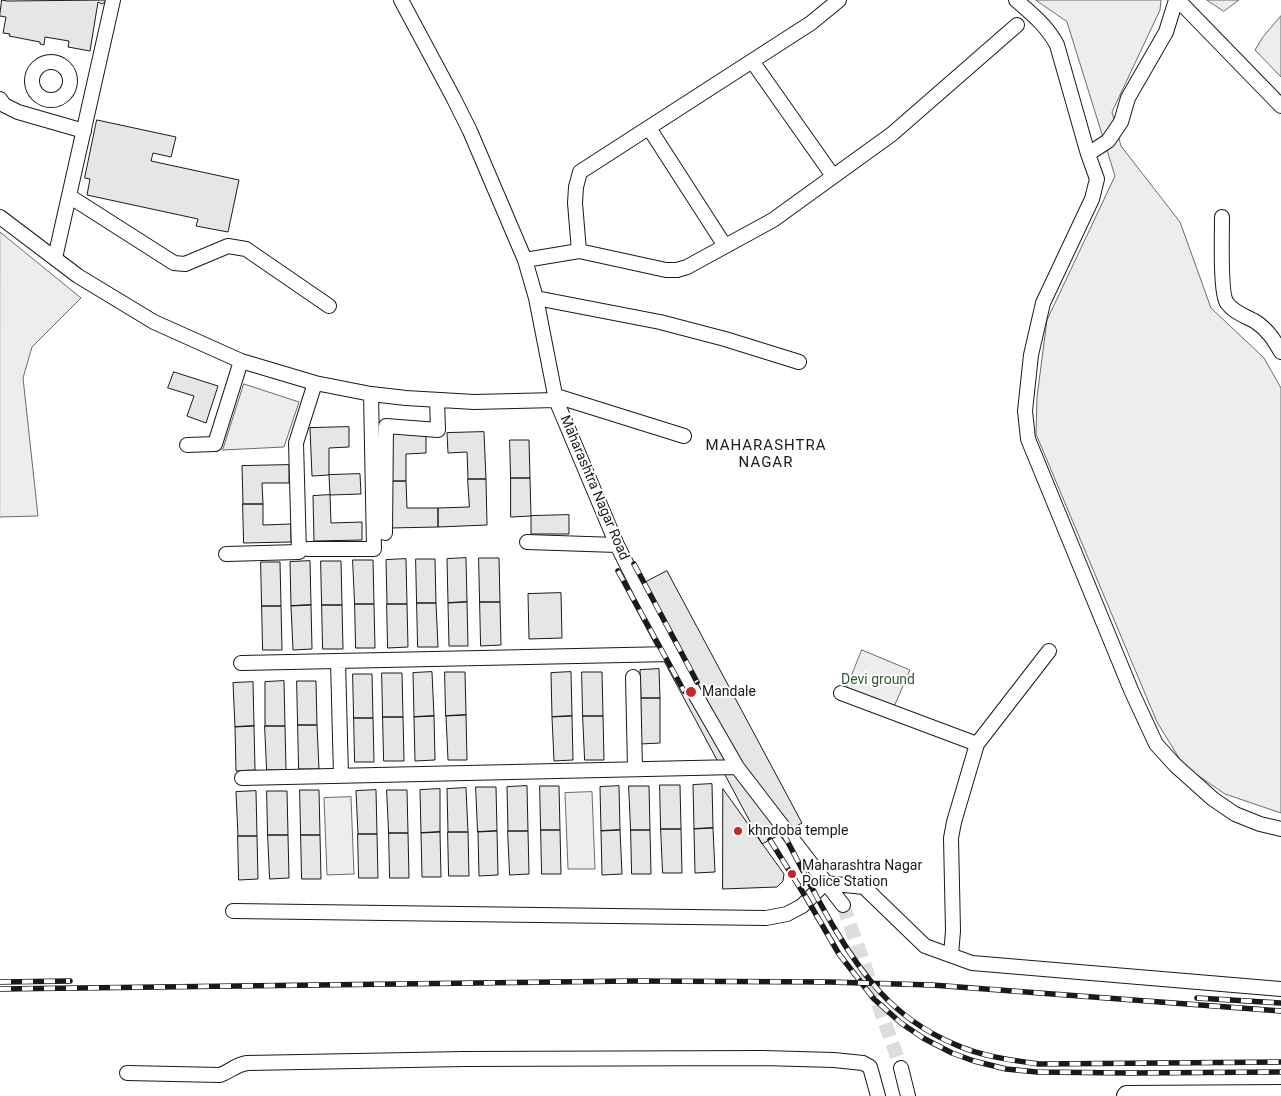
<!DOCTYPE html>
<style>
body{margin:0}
canvas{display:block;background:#fff}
</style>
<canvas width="1281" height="1096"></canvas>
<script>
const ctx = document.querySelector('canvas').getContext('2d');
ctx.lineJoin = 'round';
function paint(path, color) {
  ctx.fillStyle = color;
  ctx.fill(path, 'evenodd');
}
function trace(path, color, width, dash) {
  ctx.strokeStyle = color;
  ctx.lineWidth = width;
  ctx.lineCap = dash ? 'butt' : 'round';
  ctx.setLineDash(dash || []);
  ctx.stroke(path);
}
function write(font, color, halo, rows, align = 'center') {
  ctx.font = font + ' Roboto,sans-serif';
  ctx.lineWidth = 4;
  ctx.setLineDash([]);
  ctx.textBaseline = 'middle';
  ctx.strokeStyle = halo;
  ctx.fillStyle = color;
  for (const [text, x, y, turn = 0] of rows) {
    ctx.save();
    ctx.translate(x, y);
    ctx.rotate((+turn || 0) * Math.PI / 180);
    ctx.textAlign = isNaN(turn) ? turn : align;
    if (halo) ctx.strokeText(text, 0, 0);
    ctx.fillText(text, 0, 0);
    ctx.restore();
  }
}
const green = new Path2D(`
 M1036,0H1161L1160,10L1112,112L1121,146L1180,222L1211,308L1264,358L1281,388V813L1225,794L1184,766L1157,722L1036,434L1037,397L1047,320L1115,176L1067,22Z
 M1207,0H1239L1224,11Z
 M1281,16V77L1255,50L1263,37Z
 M0,232L81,298L32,347L23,378L38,516L0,517Z
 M244,384L299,402L284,447L223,450Z
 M862,650L910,670L893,709L846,690Z
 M592,792L595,869H568L565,793Z
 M351,797L354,874L327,875L324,798Z`);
const building = new Path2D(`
 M2,0L7,1L108,0L102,4L98,2L90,51L68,47L69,41L45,37L44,45L40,44V42L9,36L10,34L3,33L6,17L0,16Z
 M97,120L176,137L171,157L153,153L151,161L239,180L228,232L196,226L198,219L87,195L90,179L85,178Z
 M174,372L218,386L206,423L187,416L194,396L168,388Z
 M349,427V447L329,448V475L312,476L310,428Z
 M484,432L486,479H468L467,452L448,453L447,433Z
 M426,433V453L406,454V481H388L387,434Z
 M510,440H529L530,478H511Z
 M289,465V483H262L263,504H243L242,466Z
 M360,474L361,494L330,495L329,475Z
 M511,478H530L531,516L511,517Z
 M468,479H486L487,525L438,527V508L469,507Z
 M388,481H406L407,508H438V527L390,528Z
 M330,495L331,523L362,522V540L314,541L313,496Z
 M243,504H263V525L291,524V542L244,543Z
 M569,515V534H531V516Z
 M466,558L467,602L448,603L447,559Z
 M479,558H499L500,602H480Z
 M406,559L407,604H387L386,560Z
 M416,559H435L436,603H417Z
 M353,560H373L374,604H355Z
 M310,561L311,605L291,606L290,562Z
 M321,561H341L342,605H322Z
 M261,562H280L281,606H262Z
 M667,571L802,823L762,844L627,592Z
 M561,593L562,638L529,639L528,594Z
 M467,602L468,646H449L448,603Z
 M480,602H500L501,645L481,646Z
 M417,603H436L438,647H418Z
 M355,604H374L375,648H356Z
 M387,604H407L408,647L388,648Z
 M311,605L312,649L293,650L291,606Z
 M322,605H342L343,649H323Z
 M262,606H281L282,650H263Z
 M659,669L660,698H641L640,670Z
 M432,672L434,716L414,717L413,673Z
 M445,672H465L466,715L446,716Z
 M571,672L572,716L552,717L551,673Z
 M582,672H602L603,716H583Z
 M382,673H402L403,717H383Z
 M353,674H372L373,718H354Z
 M284,681L285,726H265V682Z
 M297,681H316L317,725H298Z
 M253,682L254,726L235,727L233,683Z
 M641,698H660V743L640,744Z
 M466,715L467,760H448L446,716Z
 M434,716L435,760L415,761L414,717Z
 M572,716L573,760L554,761L552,717Z
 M583,716H603L604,760H585Z
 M383,717H403L404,761H384Z
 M354,718H373L374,762H355Z
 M298,725H317L319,769H299Z
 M254,726L255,770L236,771L235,727Z
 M265,726H285L286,770H267Z
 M712,784L713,828L694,829L693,785Z
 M660,785H680L681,829H661Z
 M527,786L528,831H508L507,787Z
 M540,786H559L560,830H541Z
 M619,786L620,830L601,831L600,787Z
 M629,786H649L650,830H631Z
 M476,787H496L497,831L478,832Z
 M466,788L468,832H448L447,789Z
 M440,789V832L421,833L420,790Z
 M723,789L784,874L783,881L777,887L723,889Z
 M300,790H319L320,835H301Z
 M376,790L377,834H358L356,791Z
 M387,790H407L408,833H389Z
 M256,791L257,836H238L236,792Z
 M267,791H287L288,835H268Z
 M713,828L715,872L695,873L694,829Z
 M661,829H681L682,873H663Z
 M541,830H560L561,874H542Z
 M620,830L622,874L602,875L601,831Z
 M631,830H650L651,874H632Z
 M497,831L498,875L479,876L478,832Z
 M508,831H528L529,874L510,875Z
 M440,832L441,877H422L421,833Z
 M448,832H468L469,876H449Z
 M389,833H408L409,878H390Z
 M358,834H377L378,878H359Z
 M268,835H288L289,878L270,879Z
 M301,835H320L321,879H302Z
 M238,836H257L258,879L239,880Z`);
const minorTunnel = new Path2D(`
 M843,905L901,1068`);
const minor = new Path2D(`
 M401,0L453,97L470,131L525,260L536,298L556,400L617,545L672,654L737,767L843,905
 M1016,0C1032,14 1047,26 1057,45L1088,154L1097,179L1092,199L1043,303L1031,355L1025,411L1028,439L1131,690L1156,744L1175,765L1213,799L1235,814L1260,824L1281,829
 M1178,0L1281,106
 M752,61L833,176
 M32 81a19 19 0 1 1 38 0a19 19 0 1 1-38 0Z
 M0,99L4,105L18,112L84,131
 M649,128L725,246
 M1088,154L1108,141L1121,122L1128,98L1166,32L1176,0
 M69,196L174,263L185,264L228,246L246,249L329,306
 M0,217L78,276L154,322L241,361L315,383L371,394L406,398L474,402L556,400
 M1222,217C1222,232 1220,294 1227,303C1234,313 1246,316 1256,322C1268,330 1274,340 1281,352
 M579,251L575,203L576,187L580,172L811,23L839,0
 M55,258L113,0
 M525,260L579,251L666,270H677L687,267L773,220L892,134L1017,25
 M536,298L660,322L725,339L799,362
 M556,396L684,436
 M187,445L215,444L241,361
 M385,533L386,426L438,430L437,400
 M527,542L617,545
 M308,549H374L371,394
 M226,554L299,552L296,443L315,383
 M338,661L341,776
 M241,663L672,654
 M633,677L635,769
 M841,693L977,744
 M242,778L737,767
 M233,911L766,918L787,914L802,906L825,883L864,887L925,946L972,963L1281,989
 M951,955L953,931L951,838L954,822L977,744L1049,651
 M901,1068L908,1096
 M127,1073L220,1075C231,1071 235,1065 247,1063L464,1059L763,1058L834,1060L863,1063L870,1067L878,1096`);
const highway = new Path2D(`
 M1127,1096L1281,1095`);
const rail = new Path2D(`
 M634,564L697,682
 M618,571L684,691
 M783,833C811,885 840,948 880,992C900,1014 926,1032 954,1044C980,1056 1010,1060 1039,1064L1281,1062
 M770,840L807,899L839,954L874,999L901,1023L923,1038L952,1053L974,1061L1006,1069L1037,1072L1130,1073L1281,1072
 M0,982L70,981
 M0,989L634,981L829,982L932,985L1281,1011
 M1197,998L1281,1003`);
const markers = [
 [691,692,6,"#c62828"],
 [738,831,5,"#c62828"],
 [792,874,5,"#c62828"]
];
const streetNames = [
 ["Maharashtra Nagar Road",594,488,67]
];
const parkNames = [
 ["Devi ground",878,680]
];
const poiNames = [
 ["Mandale",702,692],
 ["khndoba temple",748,831],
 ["Maharashtra Nagar",802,866],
 ["Police Station",802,882]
];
const neighbourhoodNames = [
 ["MAHARASHTRA",766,446],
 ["NAGAR",766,463]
];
paint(green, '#ededed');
trace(green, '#6a6a6a', 1);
paint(building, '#e6e6e6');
trace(building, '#1a1a1a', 1);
trace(minorTunnel, '#ddd', 14, [14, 7]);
trace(minor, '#1a1a1a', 16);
trace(highway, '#1a1a1a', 22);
trace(minor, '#fff', 14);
trace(highway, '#fff', 20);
trace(rail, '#1a1a1a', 5.5);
trace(rail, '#fff', 4, [11]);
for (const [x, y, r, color] of markers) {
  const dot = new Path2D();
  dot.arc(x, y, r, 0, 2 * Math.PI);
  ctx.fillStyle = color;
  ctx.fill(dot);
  trace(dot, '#fff', 2);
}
write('14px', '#1a1a1a', '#fff', streetNames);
write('14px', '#2b5a34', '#fff', parkNames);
write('14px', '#1a1a1a', '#fff', poiNames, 'left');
ctx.letterSpacing = '1px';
write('15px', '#1a1a1a', '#fff', neighbourhoodNames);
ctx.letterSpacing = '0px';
</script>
